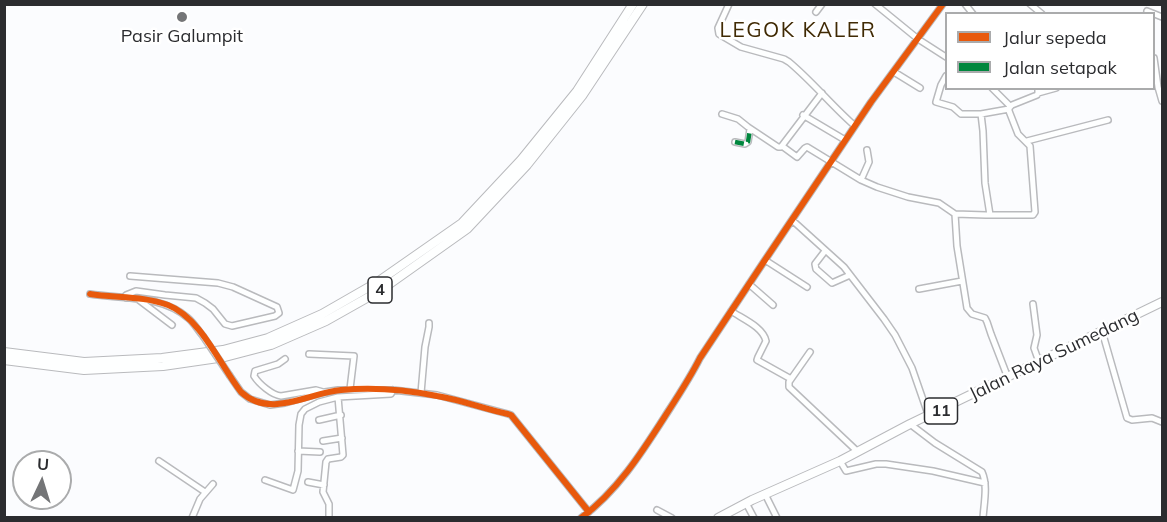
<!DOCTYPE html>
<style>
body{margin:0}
#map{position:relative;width:1167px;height:522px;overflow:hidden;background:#fbfcfe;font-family:Mulish,sans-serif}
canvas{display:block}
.frame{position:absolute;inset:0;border:6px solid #2b2c2f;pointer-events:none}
.legend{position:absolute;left:945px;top:12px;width:210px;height:78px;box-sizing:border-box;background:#fff;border:2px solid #aaabac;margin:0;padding:8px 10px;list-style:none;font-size:18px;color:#2b2c2f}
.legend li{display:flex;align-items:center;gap:12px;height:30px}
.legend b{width:30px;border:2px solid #aaabac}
.north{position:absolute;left:12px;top:450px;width:60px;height:60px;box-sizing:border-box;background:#fff;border:2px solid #aaabac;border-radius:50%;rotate:4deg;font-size:16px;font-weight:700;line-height:24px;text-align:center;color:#2b2c2f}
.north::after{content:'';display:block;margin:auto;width:21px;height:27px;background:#747577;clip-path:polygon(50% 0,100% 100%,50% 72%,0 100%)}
</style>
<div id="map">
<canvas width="1167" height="522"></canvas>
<div class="frame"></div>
<ul class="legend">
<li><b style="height:8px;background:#e8590c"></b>Jalur sepeda</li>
<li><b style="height:8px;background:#00873e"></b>Jalan setapak</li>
</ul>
<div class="north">U</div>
</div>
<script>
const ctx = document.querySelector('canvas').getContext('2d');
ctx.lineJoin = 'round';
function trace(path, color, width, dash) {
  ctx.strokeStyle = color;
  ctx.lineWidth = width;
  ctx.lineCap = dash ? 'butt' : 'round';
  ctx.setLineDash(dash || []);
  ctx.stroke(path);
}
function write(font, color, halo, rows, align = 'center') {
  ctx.font = font + ' Mulish,sans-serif';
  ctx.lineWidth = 5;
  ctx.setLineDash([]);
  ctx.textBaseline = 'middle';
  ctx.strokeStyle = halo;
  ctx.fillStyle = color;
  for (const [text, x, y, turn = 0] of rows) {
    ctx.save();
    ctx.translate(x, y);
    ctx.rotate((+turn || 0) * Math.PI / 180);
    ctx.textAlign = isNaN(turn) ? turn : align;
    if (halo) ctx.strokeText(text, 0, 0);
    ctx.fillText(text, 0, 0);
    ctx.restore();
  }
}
const minor = new Path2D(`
 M729,4L718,28L719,34L741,47L784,59L789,62C813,82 832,106 855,126
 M875,4L918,39L946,57
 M965,4L973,14
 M1030,4L1042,14
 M1147,11L1162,17
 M816,12L822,4
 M1154,58L1158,87L1162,101
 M894,72L920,88
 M946,76L941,85L936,102L953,107L961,114H981L983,131L985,183L990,215
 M992,88L1010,106
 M1038,93L1056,88
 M722,114L738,119L748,127L778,147H781L822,93
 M981,114L1009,109
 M803,115L845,140
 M1027,141L1108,120
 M735,142L745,144L748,142L750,129
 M782,146L797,157L805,148L807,147L861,180L877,187L908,197L939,203L955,214L957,246L967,308L972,314L985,318L987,322L991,334L1008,378
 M861,180L869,162L867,150
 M955,214L986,215H1033L1035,212L1030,146L1018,134L1009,111V108L1012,105L1037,95L1038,93V88
 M792,220L844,267L884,319L895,335L912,368L929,417
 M825,251L815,264L816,269L832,283L850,275
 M765,260L807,287
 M749,284L773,305
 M919,289L962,281
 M90,294C123,299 162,295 188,318C194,323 198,330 203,336
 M126,298V295L136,291L165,295L196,298L205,303L213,309L225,324L232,326L275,316L279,313L277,307L233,287L218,283L130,276
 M139,300L172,325
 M1033,304L1037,335L1034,348L1039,362
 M731,311C743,319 763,327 766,341L758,357L757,360L791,379
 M1102,331L1127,418L1132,420L1152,418L1162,422
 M810,352L789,382V387L858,452
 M309,354L354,356L350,389
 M285,359L278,364L255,371L254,376C259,384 272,395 281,396L316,390L323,392
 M230,376L241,392L250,399L270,405L285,403L325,392L338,390H393L437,395L508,414L511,415L589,512
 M421,393L425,347L429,327V323
 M319,420L341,415
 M910,424L935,443L982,472C988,485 984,503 983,518
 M323,441L342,438
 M298,451L320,452
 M159,461L205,492
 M840,461L846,471L876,464H886L933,471L985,483
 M265,480L293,490L298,471L299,425L301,414L305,409L319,402L338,397L391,394L393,390
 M308,482L324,485
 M765,494L777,518
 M746,503L754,518
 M657,510L672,518
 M192,518L200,499L213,484
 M329,518V504L323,492L326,462L328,459L341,457L343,455L338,397
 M581,518C619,490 644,449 669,410C680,393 691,376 700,358L765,260L871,102L943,4`);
const highway = new Path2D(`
 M4,352L84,362L162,358L223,350L268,338L322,314L376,283L462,223L521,160L577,91L633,4
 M4,360L84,370L163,366L225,357L271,345L326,321L381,290L467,229L527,165L582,96L643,4
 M718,518L752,500L840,461L910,424L1162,302`);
const minorBridge = new Path2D(`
 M203,336L230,376`);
const quiet = new Path2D(`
 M735,142L745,144L748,142L750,129`);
const cycleway = new Path2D(`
 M90,294C116,298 144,296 168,305C201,318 220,365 241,392C270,419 308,393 341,390C373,387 407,390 437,396C462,400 484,409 508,414L511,415L589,512
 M581,518C619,490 644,449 669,410C680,393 691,376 700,358L765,260L871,102L943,4`);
const markers = [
 [182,17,6,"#747577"]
];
const shields = [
 [380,290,24],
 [941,411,33]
];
const shieldNames = [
 ["4",380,290],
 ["11",941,411]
];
const poiNames = [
 ["Pasir Galumpit",182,37]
];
const streetNames = [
 ["Jalan Raya Sumedang",1054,355,-26]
];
const quarterNames = [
 ["LEGOK KALER",798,31]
];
trace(minor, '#b9babd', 8);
trace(highway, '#b9babd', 10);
trace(minor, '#feffff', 5);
trace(highway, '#feffff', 8);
trace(minorBridge, '#b9babd', 8, []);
trace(minorBridge, '#feffff', 5);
trace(quiet, '#00873e', 4.5, [9, 4.5]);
trace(cycleway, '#e8590c', 6);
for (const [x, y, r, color] of markers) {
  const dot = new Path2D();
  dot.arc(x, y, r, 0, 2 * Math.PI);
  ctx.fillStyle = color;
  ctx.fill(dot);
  trace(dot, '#fff', 2);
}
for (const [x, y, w] of shields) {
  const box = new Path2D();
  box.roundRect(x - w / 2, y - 13, w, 26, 4.5);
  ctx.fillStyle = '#fff';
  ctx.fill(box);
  trace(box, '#2b2c2f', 1.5);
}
write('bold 16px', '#2b2c2f', null, shieldNames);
write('18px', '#2b2c2f', '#fff', poiNames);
write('18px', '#2b2c2f', '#fff', streetNames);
ctx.letterSpacing = '1.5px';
write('21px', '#402a04', '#fff', quarterNames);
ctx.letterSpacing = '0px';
</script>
